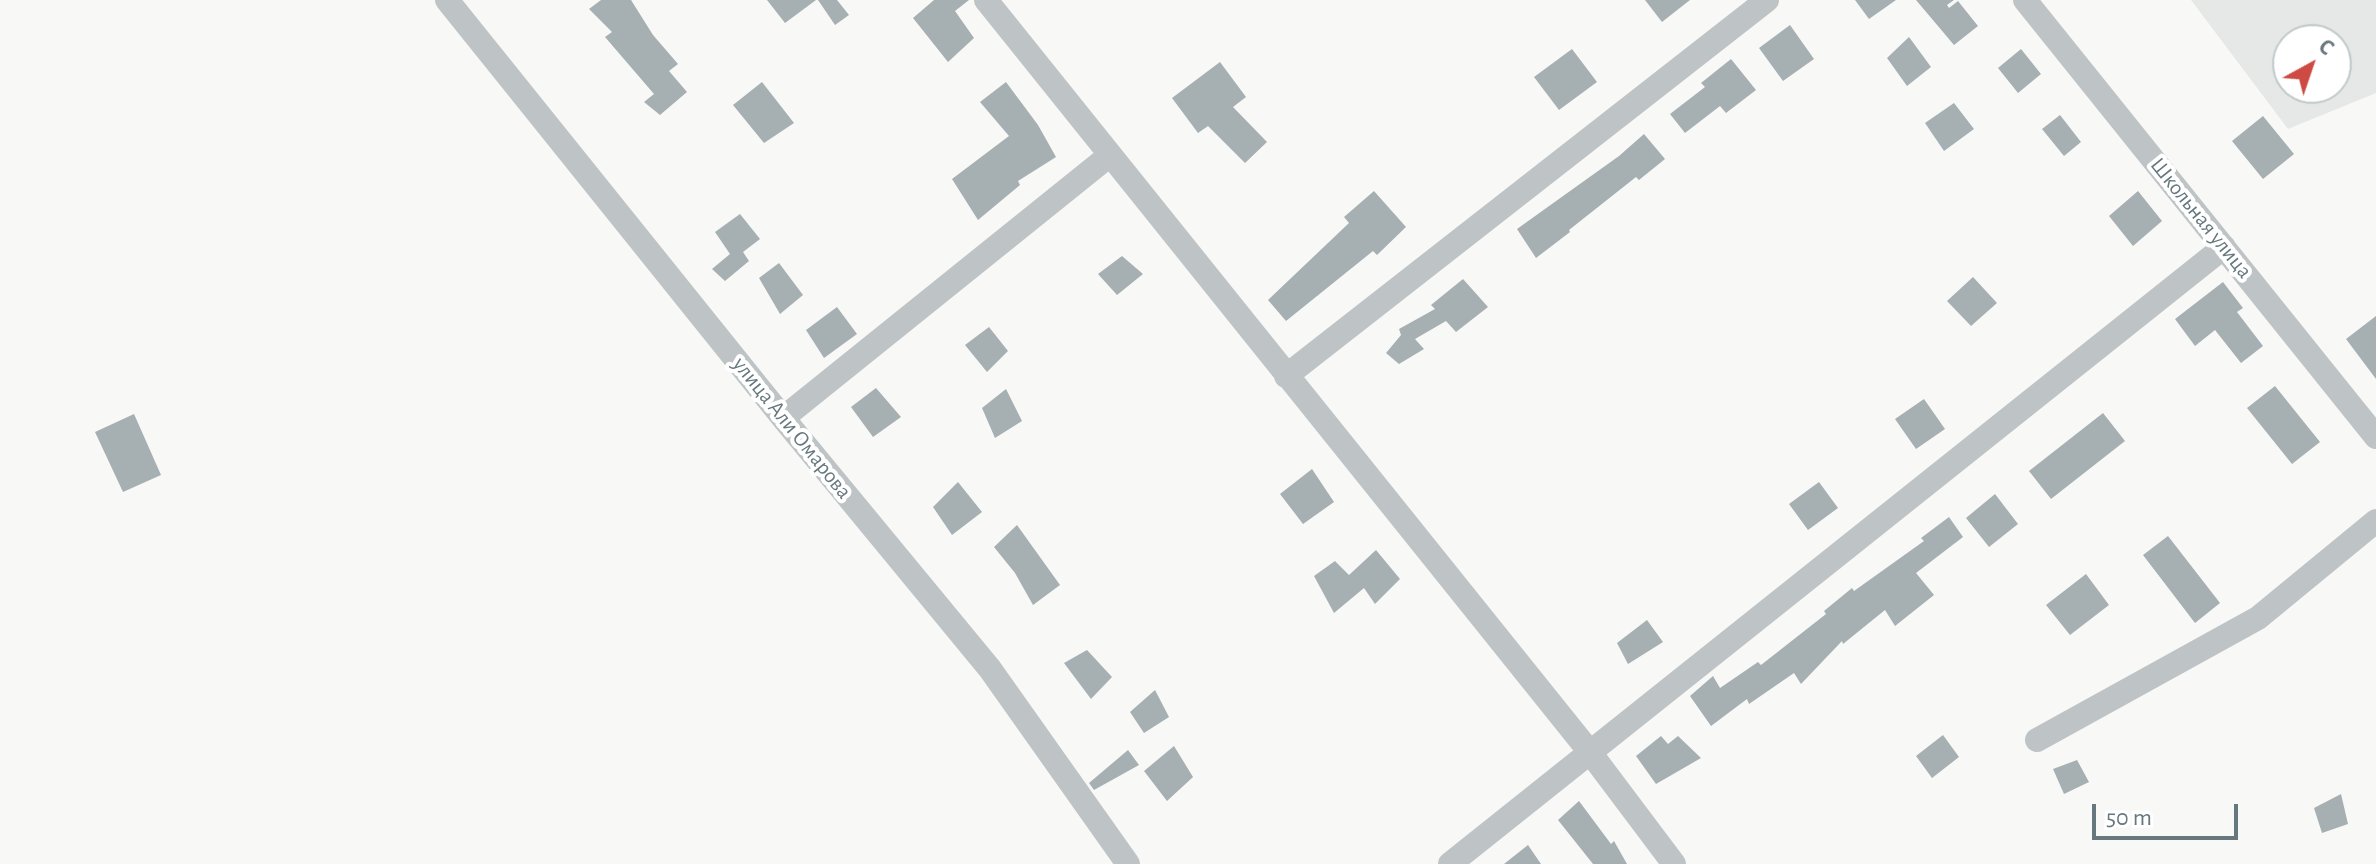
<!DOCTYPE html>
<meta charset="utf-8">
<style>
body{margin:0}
#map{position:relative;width:2376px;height:864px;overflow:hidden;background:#f8f8f6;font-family:"Alegreya Sans",sans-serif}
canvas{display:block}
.north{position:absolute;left:2272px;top:24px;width:80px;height:80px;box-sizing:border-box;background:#fff;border:2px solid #c2c9cb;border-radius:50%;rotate:40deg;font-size:22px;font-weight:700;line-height:32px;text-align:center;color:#66787d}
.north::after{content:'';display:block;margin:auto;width:28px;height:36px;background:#cd4b42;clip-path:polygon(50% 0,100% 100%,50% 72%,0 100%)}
.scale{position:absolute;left:2092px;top:804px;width:146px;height:36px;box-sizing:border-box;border:4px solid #66787d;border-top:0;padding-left:10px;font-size:24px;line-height:28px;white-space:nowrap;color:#66787d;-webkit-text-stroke:6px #fff;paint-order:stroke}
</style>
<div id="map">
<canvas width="2376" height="864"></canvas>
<div class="north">С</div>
<div class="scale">50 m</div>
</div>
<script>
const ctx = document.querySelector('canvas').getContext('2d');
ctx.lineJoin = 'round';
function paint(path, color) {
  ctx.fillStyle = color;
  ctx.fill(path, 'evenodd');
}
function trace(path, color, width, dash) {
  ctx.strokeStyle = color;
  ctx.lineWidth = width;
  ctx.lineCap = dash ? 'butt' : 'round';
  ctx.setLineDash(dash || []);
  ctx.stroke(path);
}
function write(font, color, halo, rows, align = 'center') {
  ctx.font = font + ' "Alegreya Sans",sans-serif';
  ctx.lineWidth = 8;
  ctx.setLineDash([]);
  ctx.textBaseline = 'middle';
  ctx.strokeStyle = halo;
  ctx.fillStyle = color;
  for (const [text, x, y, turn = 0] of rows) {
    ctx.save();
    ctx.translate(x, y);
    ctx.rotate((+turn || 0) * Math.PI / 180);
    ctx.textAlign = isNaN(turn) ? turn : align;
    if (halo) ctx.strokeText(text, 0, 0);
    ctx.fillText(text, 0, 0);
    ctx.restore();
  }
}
const built = new Path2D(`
 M2191,0H2376V93L2288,129ZM2288,40H2336V88H2288Z`);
const building = new Path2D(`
 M601,0H631L653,35L678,64L669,71L687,92L660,115L644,102L654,94L605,37L612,32L589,9Z
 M767,0H816L785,23Z
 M818,0H837L849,15L835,25Z
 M934,0H969L955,11L974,38L948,62L913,18Z
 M1645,0H1690L1662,22Z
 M1855,0H1896L1869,19Z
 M1916,0H1954L1947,5L1949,8L1958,1L1978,26L1954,45Z
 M1790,25L1814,59L1783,81L1759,48Z
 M1909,37L1931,67L1907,86L1887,58Z
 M1572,49L1597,82L1559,110L1534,77Z
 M2021,49L2041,74L2018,93L1998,68Z
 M1731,59L1756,90L1726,113L1720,106L1685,133L1670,114L1705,87L1701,83Z
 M1220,62L1246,97L1233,107L1267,142L1245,163L1208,126L1198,133L1172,98Z
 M762,82L794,123L764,143L733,105Z
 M1006,82L1038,125L1056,157L1018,181L1020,185L978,220L952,179L1009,136L980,102Z
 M1954,103L1974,129L1944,151L1925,123Z
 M2060,115L2081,142L2064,156L2042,129Z
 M2263,116L2294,154L2263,179L2232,141Z
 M1644,134L1665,159L1639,180L1636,177L1569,230L1570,232L1536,258L1517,229L1619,156Z
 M1374,191L1406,227L1377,255L1373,251L1286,321L1268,300L1349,223L1344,217Z
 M2138,191L2162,221L2133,246L2109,216Z
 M740,214L760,239L743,252L749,261L725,281L712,269L730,254L715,232Z
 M1122,256L1143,274L1117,295L1098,274Z
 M779,263L803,295L780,314L759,278Z
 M1973,277L1997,303L1971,326L1947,301Z
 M1463,279L1488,307L1456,332L1446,321L1415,339L1424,349L1399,364L1386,353L1401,335L1399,329L1435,309L1431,305Z
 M2223,282L2243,308L2237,312L2263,346L2241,363L2215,330L2195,346L2175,319Z
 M837,307L857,334L824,358L806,330Z
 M2376,316V379L2346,339Z
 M989,327L1008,351L987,372L965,345Z
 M2275,386L2320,442L2292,464L2247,408Z
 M876,388L901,417L873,437L851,407Z
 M1006,389L1022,421L995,438L982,408Z
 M1924,399L1945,429L1916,449L1895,419Z
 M2103,413L2125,441L2051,499L2029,471Z
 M134,414L161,475L123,492L95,432Z
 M1312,469L1334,502L1303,524L1280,494Z
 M958,482L982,512L952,535L933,507Z
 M1819,482L1838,508L1808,530L1789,504Z
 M1995,494L2018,524L1989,547L1966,518Z
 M1949,517L1963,537L1916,573L1934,595L1895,626L1885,610L1843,644L1842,641L1801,684L1794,673L1749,704L1747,699L1711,726L1690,696L1713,676L1720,688L1758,662L1761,665L1826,614L1824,611L1852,588L1854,591L1924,541L1921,538Z
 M1017,525L1060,585L1033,605L1015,573L994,547Z
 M2168,536L2220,603L2195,623L2143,555Z
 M1376,550L1400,579L1375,604L1364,588L1334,613L1314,576L1335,561L1349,575Z
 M2086,574L2109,605L2070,635L2046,605Z
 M1647,620L1663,642L1628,664L1617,643Z
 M1087,650L1112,677L1091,699L1064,663Z
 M1155,690L1169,717L1144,733L1130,712Z
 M1943,735L1959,757L1932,778L1916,756Z
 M1661,736L1668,744L1678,736L1701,758L1656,784L1636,756Z
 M1174,746L1193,777L1167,801L1144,771Z
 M1128,750L1139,765L1094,790L1089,783Z
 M2077,760L2089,782L2064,794L2053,769Z
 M2341,794L2348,824L2322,833L2314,808Z
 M1579,801L1611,844L1614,841L1627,864H1593L1558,820Z
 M1528,845L1541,864H1504Z`);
const street = new Path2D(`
 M447,0L783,418L990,669L1128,864
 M986,0L1589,751L1674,864
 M2025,0L2376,437
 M1286,376L1767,0
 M783,418L1110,155
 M2037,740L2258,618L2376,521
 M1450,864L2224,247`);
const streetNames = [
 ["Школьная улица",2201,218,51],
 ["улица Али Омарова",792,428,51]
];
paint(built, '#e6e8e7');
paint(building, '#a6afb2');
trace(street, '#bec3c5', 24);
write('22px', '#66787d', '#fff', streetNames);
</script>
